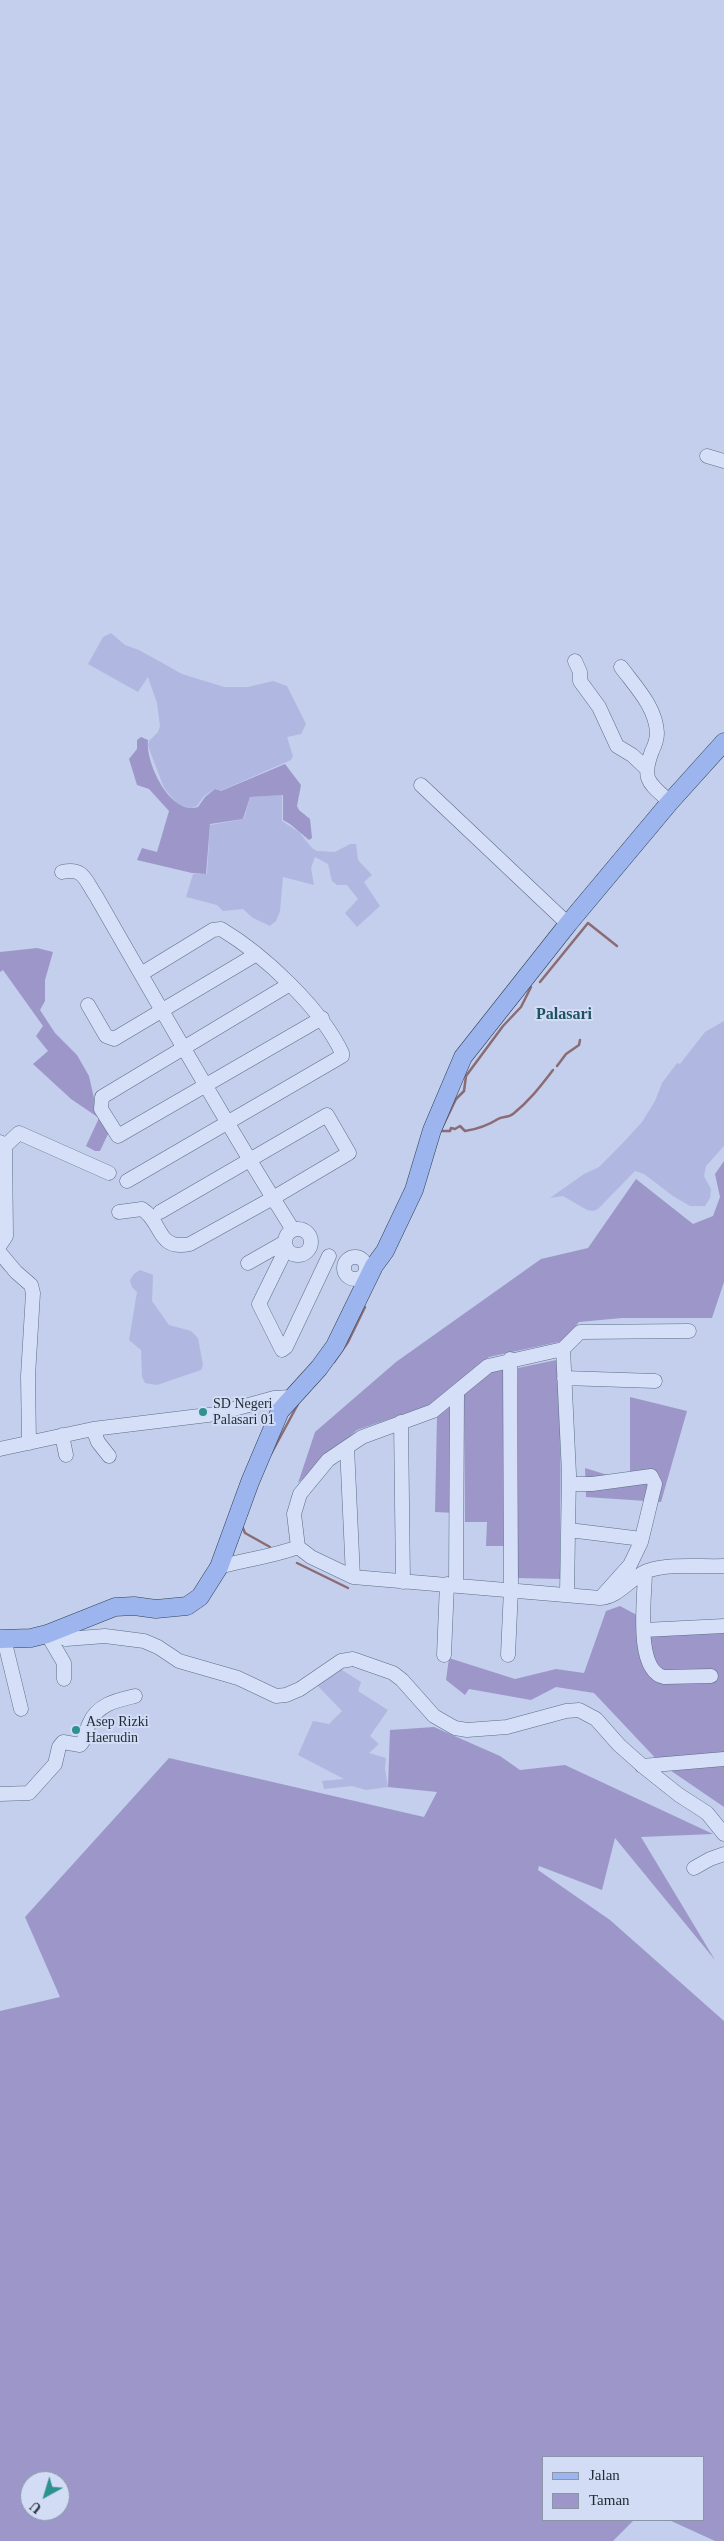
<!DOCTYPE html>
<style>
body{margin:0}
#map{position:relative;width:724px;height:2541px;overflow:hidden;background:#c3cfec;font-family:Georgia,serif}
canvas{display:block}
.legend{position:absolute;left:542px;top:2456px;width:162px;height:65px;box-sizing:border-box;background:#d2dcf4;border:1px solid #8a95a8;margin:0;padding:6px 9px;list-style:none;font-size:15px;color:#1e2a35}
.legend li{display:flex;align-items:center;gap:10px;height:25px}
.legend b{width:25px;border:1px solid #8a95a8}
.north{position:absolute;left:20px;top:2471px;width:50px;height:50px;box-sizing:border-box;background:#d2dcf4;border:1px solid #8a95a8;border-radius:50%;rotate:219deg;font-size:14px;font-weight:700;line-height:20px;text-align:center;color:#1e2a35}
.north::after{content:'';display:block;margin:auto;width:18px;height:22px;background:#2d9190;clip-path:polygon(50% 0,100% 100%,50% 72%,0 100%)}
</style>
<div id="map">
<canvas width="724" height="2541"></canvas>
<ul class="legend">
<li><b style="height:6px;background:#9cb5ee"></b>Jalan</li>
<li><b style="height:14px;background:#9d97c9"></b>Taman</li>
</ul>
<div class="north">U</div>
</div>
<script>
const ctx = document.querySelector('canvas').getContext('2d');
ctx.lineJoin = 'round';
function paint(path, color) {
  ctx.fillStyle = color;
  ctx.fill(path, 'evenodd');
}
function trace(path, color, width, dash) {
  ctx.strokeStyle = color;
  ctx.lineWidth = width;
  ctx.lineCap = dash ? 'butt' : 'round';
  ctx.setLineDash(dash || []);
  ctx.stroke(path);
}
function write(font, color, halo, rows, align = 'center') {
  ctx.font = font + ' Georgia,serif';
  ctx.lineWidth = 4;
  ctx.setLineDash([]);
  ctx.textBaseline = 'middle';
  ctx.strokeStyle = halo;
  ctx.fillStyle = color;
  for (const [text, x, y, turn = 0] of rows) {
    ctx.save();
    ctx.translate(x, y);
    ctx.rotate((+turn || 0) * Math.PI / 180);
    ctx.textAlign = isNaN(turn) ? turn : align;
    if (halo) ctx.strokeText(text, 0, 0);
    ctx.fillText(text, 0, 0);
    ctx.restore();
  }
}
const farmland = new Path2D(`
 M111,633L125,645L139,650L182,674L208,682L224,687H248L273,681L287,686L306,724L301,734L287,737L293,756L291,760L220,791L215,789L204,796L197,806L191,808L178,805L164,788L148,746L149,741L158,732L160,726L157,703L148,677L138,692L88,664L103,637Z
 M282,795V821L299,832L312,848L317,851L335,852L350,844H356L358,860L372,875L364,882L380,906L357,927L345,913L358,899L347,885H337L332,881L328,864L315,857L311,868L314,885L283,877L280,911L276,921L270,926L253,918L243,909L223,911L217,905L186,897L193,874H207L210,825L244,819L250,797Z
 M724,1021V1146L706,1166L704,1176L711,1189L710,1198L705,1206H690L673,1196L644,1174L635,1171L598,1209L593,1211L587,1210L563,1196L550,1198L584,1174L599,1167L621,1145L642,1122L655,1101L662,1083L677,1063L680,1064L705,1032Z
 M140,1270L153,1275L152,1301L169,1325L191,1331L198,1338L203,1365L201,1370L157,1385L145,1383L142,1377L141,1350L129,1340L137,1292L132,1287L130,1280L134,1274Z
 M339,1668L361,1682L358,1691L388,1710L370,1736L379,1744L369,1753L386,1758L385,1769L388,1787L366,1790L352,1786L324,1789L322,1781L344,1779L298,1755L313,1721L329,1724L342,1711L316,1684Z`);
const green = new Path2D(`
 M141,737L148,740C145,762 170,816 198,807L205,797L215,789L221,791L285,764L301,785L297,806L299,810L310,819L312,838L309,840L290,824L283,820V795L250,797L243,819L210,824L206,874L192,873L137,860L142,848L157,852L169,811L149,789L137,785L129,759L137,749V740Z
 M37,948L53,952L45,980V1001L40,1010L55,1033L77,1055L89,1076L96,1107L107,1121L108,1134L100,1151H95L86,1146L99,1118L71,1099L33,1064L48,1051L36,1036L43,1026L3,970L0,972V952Z
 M724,1161V1282L712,1318H622L579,1322L563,1341L489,1357L430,1405L357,1430L298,1483L315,1432L396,1362L541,1259L588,1248L636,1179L693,1224L713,1216L720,1197L715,1174Z
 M561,1359L560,1579L517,1578L518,1368Z
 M508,1369L506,1546H486L487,1522H465L464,1395L486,1373Z
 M630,1397L687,1411L661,1502L586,1497L585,1468L630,1482Z
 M451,1406L456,1513L435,1512L437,1417Z
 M620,1606L661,1628L724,1624V1807L661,1764L594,1693L556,1687L531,1700L469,1689L465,1695L446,1680L449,1658L515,1679L556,1669L584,1673L606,1611Z
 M434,1727L500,1756L520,1770L565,1765L713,1834L641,1837L715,1960L615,1838L602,1890L539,1866L538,1870L610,1920L724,2021V2541H715L669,2520H703V2457H543V2520H634L613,2541H0V2011L60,1997L25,1917L169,1758L424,1817L437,1792L388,1787L390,1730ZM30,2481H60V2511H30Z`);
const stream = new Path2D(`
 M540,982L588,923L617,946
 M557,1066L566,1054L579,1045L580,1040
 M441,1131H450L451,1128L455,1129L460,1126L465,1131C478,1129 487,1126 498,1119C502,1116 508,1118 513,1114C530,1100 539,1088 553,1070
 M440,1132L456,1099L464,1091L466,1076L503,1026L521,1007L531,987
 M334,1362L348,1342L365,1307
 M271,1454L298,1404
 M242,1526L245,1533L270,1547
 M297,1563L348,1588`);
const minor = new Path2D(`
 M707,456L724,461
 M575,661L580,672V681L599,707L617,746L632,755L646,768
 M621,667C635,686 656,707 657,733C657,740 655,745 652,751C641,780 649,783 670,802
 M421,785L568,924
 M62,872C84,867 85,880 96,896C154,997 212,1099 273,1198L349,1153L327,1115L160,1212
 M290,984L102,1097L101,1109L118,1136L322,1018
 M88,1005L106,1036L114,1039L255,955
 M0,1142L5,1146L6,1236L0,1245
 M5,1146L19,1133L109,1173
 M127,1181L342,1056V1053C321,1008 263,954 221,929L213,930L141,974
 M119,1212L142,1209C163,1222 156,1251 190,1244L273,1198L293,1230
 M285 1242a13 13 0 1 1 26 0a13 13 0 1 1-26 0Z
 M286,1249L259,1304L282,1350L286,1347L329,1256
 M0,1253L16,1272L31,1285L33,1293L28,1376L29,1443
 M344 1268a11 11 0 1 1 22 0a11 11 0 1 1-22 0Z
 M248,1263L285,1242
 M563,1349L569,1474L567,1593
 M564,1378L655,1381
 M401,1422L403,1582
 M93,1429L98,1442L109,1456
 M62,1435L66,1455
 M347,1447L353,1577
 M0,1449L93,1429L216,1414L274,1398L291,1397
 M569,1484H592L651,1476L655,1484L641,1542L630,1565L604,1594
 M569,1530L634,1538
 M298,1547L294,1514L300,1494L328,1460L362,1437L433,1411L488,1366L563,1349L580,1332L689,1331
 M219,1567C246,1559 272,1557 298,1547L311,1557L353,1577L600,1598C619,1597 630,1578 647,1571C670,1563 700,1567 724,1566
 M645,1572C645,1596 634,1670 664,1677L711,1676
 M456,1585L457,1393
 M644,1630L724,1626
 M53,1632L66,1639L105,1636L144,1641L158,1647L179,1661L238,1678L276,1696L286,1695L300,1689L341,1661L353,1659L393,1673L402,1680L434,1716L455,1728L467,1730L507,1727L566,1711L579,1710L596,1719L619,1745L645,1768L679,1795L707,1813L724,1834
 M47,1634L64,1663V1679
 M4,1639L21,1709
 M444,1655L447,1584
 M508,1655L511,1589L510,1359
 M642,1766L724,1759
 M0,1794L29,1793L55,1764L59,1747L63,1742L80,1745C87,1738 85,1733 89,1724C97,1704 118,1700 135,1696
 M694,1868L710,1859L724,1854`);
const major = new Path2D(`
 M0,1639L31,1638L47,1634L115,1607L134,1606L156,1609L187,1606L200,1597L219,1567L250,1482L280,1411L319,1368L335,1346L374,1266L385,1251L414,1190L432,1130L463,1057L568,924L670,802L724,742`);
const markers = [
 [203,1412,5,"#2d9190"],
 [76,1730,5,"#2d9190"]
];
const poiNames = [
 ["SD Negeri",213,1404],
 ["Palasari 01",213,1420],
 ["Asep Rizki",86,1722],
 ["Haerudin",86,1738]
];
const quarterNames = [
 ["Palasari",564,1015]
];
paint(farmland, '#b0b8e1');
paint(green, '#9d97c9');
trace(stream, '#8c6c74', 2.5);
trace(minor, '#5a6e85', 15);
trace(major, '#2f4253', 19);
trace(minor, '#d5dff7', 14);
trace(major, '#9cb5ee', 18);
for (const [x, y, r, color] of markers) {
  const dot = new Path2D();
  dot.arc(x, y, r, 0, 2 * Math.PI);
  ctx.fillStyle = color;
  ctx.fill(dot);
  trace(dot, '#d2dcf4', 2);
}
write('14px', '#1e2a35', '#d2dcf4', poiNames, 'left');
write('bold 16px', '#1f5260', '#d2dcf4', quarterNames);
</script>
